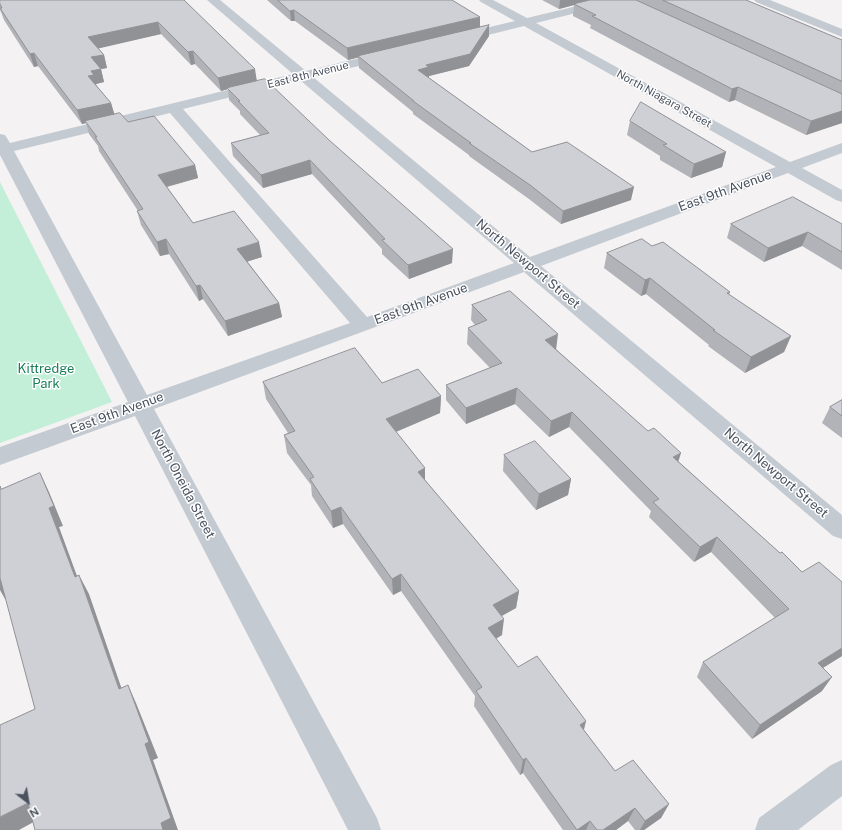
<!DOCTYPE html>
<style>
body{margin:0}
#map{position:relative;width:842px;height:830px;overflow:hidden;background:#f4f2f2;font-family:"Public Sans",sans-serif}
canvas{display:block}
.north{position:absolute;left:8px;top:782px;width:40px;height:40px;-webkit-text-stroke:3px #fff;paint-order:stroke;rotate:149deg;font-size:11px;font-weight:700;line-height:16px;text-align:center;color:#4a525f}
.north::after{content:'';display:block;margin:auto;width:14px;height:18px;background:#4a525f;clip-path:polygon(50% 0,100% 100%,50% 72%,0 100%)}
</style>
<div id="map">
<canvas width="842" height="830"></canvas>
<div class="north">N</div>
</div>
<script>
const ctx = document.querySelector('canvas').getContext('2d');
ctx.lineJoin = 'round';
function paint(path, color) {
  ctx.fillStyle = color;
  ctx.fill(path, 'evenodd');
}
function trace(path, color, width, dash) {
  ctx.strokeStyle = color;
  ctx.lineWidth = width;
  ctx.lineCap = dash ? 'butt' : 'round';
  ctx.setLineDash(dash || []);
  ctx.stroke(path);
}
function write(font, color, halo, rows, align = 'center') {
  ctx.font = font + ' "Public Sans",sans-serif';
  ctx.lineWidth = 3;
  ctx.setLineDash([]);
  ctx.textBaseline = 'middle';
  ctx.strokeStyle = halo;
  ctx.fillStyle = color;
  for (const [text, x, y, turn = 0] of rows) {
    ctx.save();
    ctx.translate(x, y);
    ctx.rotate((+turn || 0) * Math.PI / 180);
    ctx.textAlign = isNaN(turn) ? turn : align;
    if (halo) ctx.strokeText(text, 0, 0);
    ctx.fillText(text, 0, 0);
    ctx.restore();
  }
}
const green = new Path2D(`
 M0,182L112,402L0,443Z`);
const minor = new Path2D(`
 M207,0H220L306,71L388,51L392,52L394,55L392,58L313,77L530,257L776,167L524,26L460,42L456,41L454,38L456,35L515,21L481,2L479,0H493L527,18L602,0H622L620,2L536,23L790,162L842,143V153L802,168L842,190V202L836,200L788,173L541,266L842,515V539L833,536L524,272L154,409L377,818L381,830H348L135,416L0,465V447L128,402L0,155V134L5,135L10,143L293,74ZM300,80L514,263L367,317L183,109ZM170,113L350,323L147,395L14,151Z
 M754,0H770L842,29V37L756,2Z
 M842,760V796L798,830H755L759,818L831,765Z`);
const wall = new Path2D(`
 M0,0H184L257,80L452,263L409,279L382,254V249L312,174L263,188L233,156L231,143L260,135L240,114V111L229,100L228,89L221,91L195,64L191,65L161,34L98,48L104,55L107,68L101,69L104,82L96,84V85L111,103L114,114L195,165L198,178L167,187L193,223L262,257L247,261L279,303L282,317L228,336L203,299L199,301L169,254L160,256L141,225L137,211H138L99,151L98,146L89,134L86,123L82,124L38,66L34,67L4,20L1,12L0,10Z
 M267,0H452L480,27L489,25V36L469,66L429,76V78L532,152L631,200L561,224L529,199L469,156V155L413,114V112L359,68L358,57L348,60L295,21H291Z
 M542,0H746L842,40V123L806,135L735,100L729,102L590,28L591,25L573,16L574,5L559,9Z
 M630,121L726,152L722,167L691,178L660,160V156L627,135Z
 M731,224H842V270L802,246L764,262L727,238Z
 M652,246L730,292L729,295L791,336L784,352L745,373L708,346L709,345L646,294L641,296L604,268L607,253Z
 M472,305L556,349L679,462L780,553L802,572L842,582V656L823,668L822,691L752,739L697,677L703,662L775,618L711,552L694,562L649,517L651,511L569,427L549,437L515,404L466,424L446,400V385L490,368L467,344L468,328L475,325L471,320Z
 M263,382L382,383L441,396L440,413L396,432L425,468V480L519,591L516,608L502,616V635L496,639L518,667L586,721L584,730L615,771L669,804L661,818L644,830H635L628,821L616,830H563L523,773L520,775L474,706L475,696L401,591L393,595L343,524L333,528L312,496L311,485L287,453L284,435L288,433L266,399Z
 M842,400V438L822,423L830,407Z
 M504,455L571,479L568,495L536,510L503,471Z`);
const shadedWall = new Path2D(`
 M560,0H596L574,4V5L559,9Z
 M294,10L295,21H291L290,11Z
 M480,17V28L348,60L347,48Z
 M158,22L161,34L92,50L88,37Z
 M489,25V36L469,66L429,76V79L418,70Z
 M193,51L195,64L191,65L188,52Z
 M34,53L38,66L34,67L30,54Z
 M104,55L107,68L101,69L104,82L96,84L97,88L88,76L91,71V57Z
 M255,69L257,82L227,88L228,89L221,91L218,78Z
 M738,87L735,100L729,102L732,89Z
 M111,103L115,116L85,121L86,123L82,124L77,110Z
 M842,111V123L806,135L811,121Z
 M726,152L722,167L691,178L694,164Z
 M310,160L312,174L263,188L261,175Z
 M195,165L198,178L162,188L158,175Z
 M634,187L631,200L561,224L563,211Z
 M808,232L802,246L764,262L768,248Z
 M166,239L169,254L160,256L157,242Z
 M259,242L262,257L240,264L237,249Z
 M453,249L452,263L409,279L408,265Z
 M650,278L646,294L641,296L645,280Z
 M200,285L203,299L199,301L196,286Z
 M279,303L282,317L228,336L225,321Z
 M558,334L556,350L545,340Z
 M791,336L784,352L745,373L751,357Z
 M517,388L515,404L466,424V408Z
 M441,396L440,413L386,436V419Z
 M572,412L569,427L549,437L551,421Z
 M681,453L676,469L673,457Z
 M425,468V486L418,472Z
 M40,473L49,492L63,526L59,527L84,595L75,577L49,508Z
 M571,479L568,495L536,510L539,494Z
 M341,507L343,524L333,528L331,511Z
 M717,537L711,552L694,562L700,547Z
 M401,574V591L393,595L392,579Z
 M79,575L89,594L128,707L119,689Z
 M0,578L11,596L5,599L0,590Z
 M519,591L516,608L492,621L493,605Z
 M504,619L502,635L486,644L488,628Z
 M842,648V656L808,677L818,663Z
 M832,677L822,691L752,739L760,725Z
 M128,685L136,703L158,758L153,760L178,830H163L161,823L145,744Z
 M586,721L582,736L580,725Z
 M526,758L523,773L520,775L523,760Z
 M28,803L41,818L19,830H0V817Z
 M669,804L661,818L644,830H640L645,821Z
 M635,808L628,821L616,830H603Z
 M590,821L586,830H577Z`);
const building = new Path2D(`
 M0,0H184L255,69L218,78L193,51L188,52L158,22L88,37L104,55L91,57L101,69L91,71L94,75L88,76L111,103L77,110L34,53L30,54L0,8H2L0,4Z
 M278,0H452L480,17L347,48L294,10L290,11Z
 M590,0H636L842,94V111L811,121L738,87L732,89L592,16L596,15L574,4Z
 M663,0H746L842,40V81Z
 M489,25L470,54L426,65L429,67L418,70L532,152L567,142L634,187L563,211L530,185L469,143H471L413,101H414L358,56Z
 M265,79L329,140L453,249L408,265L382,240L385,239L310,160L261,175L231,143L269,133L238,101H240L227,88Z
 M641,102L726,152L694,164L663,145L667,144L630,121Z
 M120,113L128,122L154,116L195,165L158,175L193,223L234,211L259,242L237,249L279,303L225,321L200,285L196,286L166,239L157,242L137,211L143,209L95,137H97L85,121Z
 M793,197L842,224V252L808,232L768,248L731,224Z
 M642,239L652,246L663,242L730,292L727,293L791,336L751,357L713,330H715L650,278L645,280L607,253Z
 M510,291L558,334L545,340L648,431L654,428L681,453L673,457L780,553L782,552L802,572L819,562L842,582V648L818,663L832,677L760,725L703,662L789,609L717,537L700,547L653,502L659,499L572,412L551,421L517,388L466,408L446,385L502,363L468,328L487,320L472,305Z
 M355,348L382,383L418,369L441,396L386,419L425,468L418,472L519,591L493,605L504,619L488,628L518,667L537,656L586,721L580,725L615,771L633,760L669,804L645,821L635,808L603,830H597L590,821L577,830L526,758L523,760L476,691L482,687L401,574L392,579L341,507L331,511L310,479L314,477L284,435L295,431L263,382Z
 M842,400V416L830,407Z
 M535,441L571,479L539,494L504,455Z
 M40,473L54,506L49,508L75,577L79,575L119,689L128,685L149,742L145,744L171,818L161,823L163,830H35L28,803L0,817V725L35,709L0,578V486L1,489Z`);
const farStreetnames = [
 ["East 8th Avenue",308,75,-14],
 ["North Niagara Street",664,99,29]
];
const streetNames = [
 ["East 9th Avenue",725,191,-20],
 ["North Newport Street",528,264,40],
 ["East 9th Avenue",421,304,-20],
 ["East 9th Avenue",117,413,-20],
 ["North Newport Street",776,473,40],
 ["North Oneida Street",183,484,62]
];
const parkNames = [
 ["Kittredge",46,369],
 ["Park",46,384]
];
paint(green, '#c3efd9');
paint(minor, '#c3cad2');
paint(wall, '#b2b3b8');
paint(shadedWall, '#919296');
paint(building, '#cfd0d6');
trace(building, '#919296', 1);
write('11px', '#4a525f', '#fff', farStreetnames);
write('13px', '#4a525f', '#fff', streetNames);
write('13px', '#1b7f5a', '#fff', parkNames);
</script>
